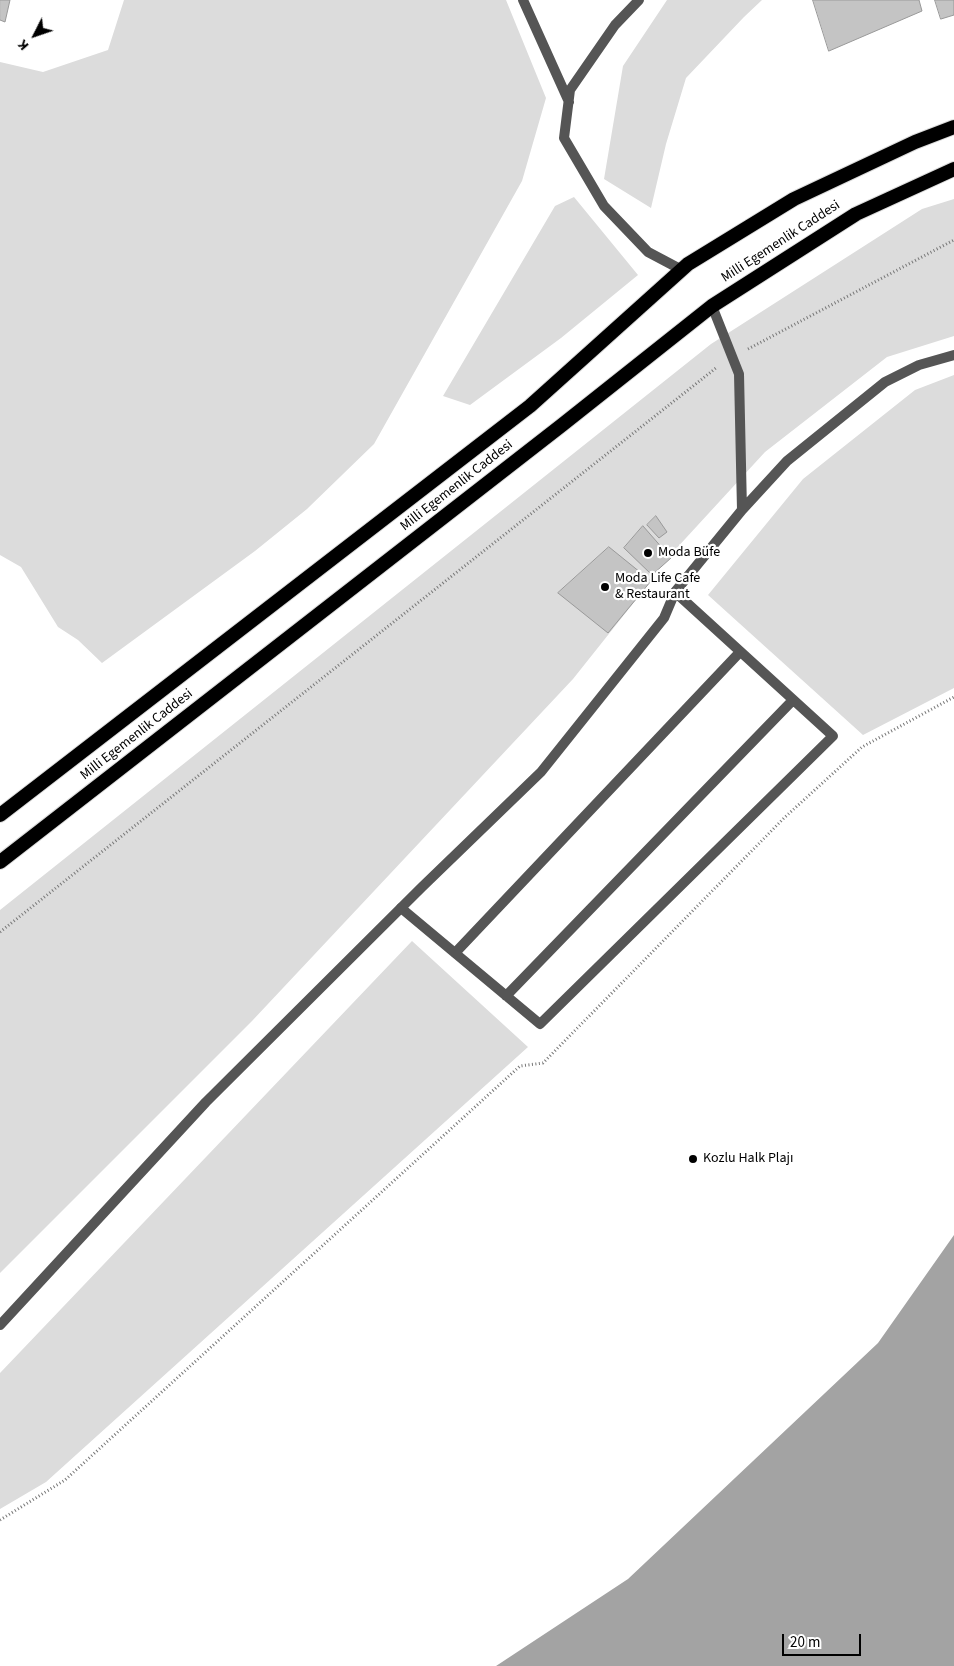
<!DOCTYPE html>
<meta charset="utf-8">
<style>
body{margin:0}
#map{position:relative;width:954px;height:1666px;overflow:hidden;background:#fff;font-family:"Source Sans 3",sans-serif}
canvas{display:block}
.north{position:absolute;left:10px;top:10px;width:50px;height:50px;-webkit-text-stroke:4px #fff;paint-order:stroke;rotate:229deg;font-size:14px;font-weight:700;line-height:20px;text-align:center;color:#000}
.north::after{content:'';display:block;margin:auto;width:18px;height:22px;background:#000;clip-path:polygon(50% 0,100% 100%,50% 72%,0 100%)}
.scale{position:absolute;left:782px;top:1634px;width:79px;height:22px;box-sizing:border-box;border:2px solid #000;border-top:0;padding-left:6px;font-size:15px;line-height:18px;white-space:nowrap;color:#000;-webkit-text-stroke:4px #fff;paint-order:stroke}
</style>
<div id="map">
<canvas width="954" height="1666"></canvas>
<div class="north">K</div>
<div class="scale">20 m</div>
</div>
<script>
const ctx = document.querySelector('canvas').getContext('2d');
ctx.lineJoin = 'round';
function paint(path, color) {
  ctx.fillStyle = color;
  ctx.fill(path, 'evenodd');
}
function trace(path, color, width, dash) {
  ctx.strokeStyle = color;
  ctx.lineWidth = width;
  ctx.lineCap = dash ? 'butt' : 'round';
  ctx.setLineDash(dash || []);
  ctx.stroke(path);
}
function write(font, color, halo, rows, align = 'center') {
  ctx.font = font + ' "Source Sans 3",sans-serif';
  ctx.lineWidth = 4.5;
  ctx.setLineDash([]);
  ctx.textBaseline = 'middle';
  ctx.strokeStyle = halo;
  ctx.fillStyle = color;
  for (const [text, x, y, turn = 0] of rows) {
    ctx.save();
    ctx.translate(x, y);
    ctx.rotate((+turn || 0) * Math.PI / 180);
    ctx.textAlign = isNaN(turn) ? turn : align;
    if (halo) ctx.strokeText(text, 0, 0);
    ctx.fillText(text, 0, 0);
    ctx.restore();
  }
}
const green = new Path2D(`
 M124,0H506L546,98L522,181L374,444L307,509L255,551L102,663L78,640L58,627L21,567L0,555V62L43,72L108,50Z
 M667,0H762L744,17L686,78L666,144L651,208L604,179L623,66Z
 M574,197L638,275L561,338L470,405L443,396L555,206Z
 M954,199V336L887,357L765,452L652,575L651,581L573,679L252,1021L0,1273V910L711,344L922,209Z
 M954,375V688L863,735L708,595L803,479L915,390Z
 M412,941L528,1047L46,1482L0,1509V1373Z`);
const water = new Path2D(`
 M954,1235V1666H496L628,1579L878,1343Z`);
const building = new Path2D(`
 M0,0H10L5,22L0,20Z
 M813,0H919L922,11L829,51Z
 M935,0H954V15L941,19Z
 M656,516L667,532L659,538L647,525Z
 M643,526L671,558L652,575L624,548Z
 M609,547L651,581L608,633L558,593Z`);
const path = new Path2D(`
 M748,349L954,240
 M0,932L716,368
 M0,1520L65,1480L520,1066L543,1063L784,818L862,747L954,697`);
const service = new Path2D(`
 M401,908L540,1024L833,736L675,592
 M455,953L740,652
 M506,996L793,700`);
const minor = new Path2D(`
 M523,0L569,102
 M639,0L615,25L570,90L564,138L604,206L648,252L682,270
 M742,510L787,461L885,382L919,365L954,355
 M0,1325L206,1102L422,887L541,772L664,618L675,592L742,510L739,374L712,306`);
const trunk = new Path2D(`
 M0,815L530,406L688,264L794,199L915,142L954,127
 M0,862L562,425L712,306L856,214L954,169`);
const markers = [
 [648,553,5,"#000"],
 [605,587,5,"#000"],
 [693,1159,5,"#000"]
];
const streetNames = [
 ["Milli Egemenlik Caddesi",781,242,-33],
 ["Milli Egemenlik Caddesi",457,486,-38],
 ["Milli Egemenlik Caddesi",137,735,-38]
];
const poiNames = [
 ["Moda Büfe",658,553],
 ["Moda Life Cafe",615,579],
 ["& Restaurant",615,595],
 ["Kozlu Halk Plajı",703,1159]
];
paint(green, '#dcdcdc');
paint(water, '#a3a3a3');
paint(building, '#c4c4c4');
trace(building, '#999', 1);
trace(trunk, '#dbdbdb', 16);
trace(path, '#777', 3, [1, 2.5]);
trace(service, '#555', 10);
trace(minor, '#555', 10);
trace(trunk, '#000', 14);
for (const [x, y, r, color] of markers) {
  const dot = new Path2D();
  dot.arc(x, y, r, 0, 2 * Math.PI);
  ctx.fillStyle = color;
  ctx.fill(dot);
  trace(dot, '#fff', 2);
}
write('14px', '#000', '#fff', streetNames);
write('14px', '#000', '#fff', poiNames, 'left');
</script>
